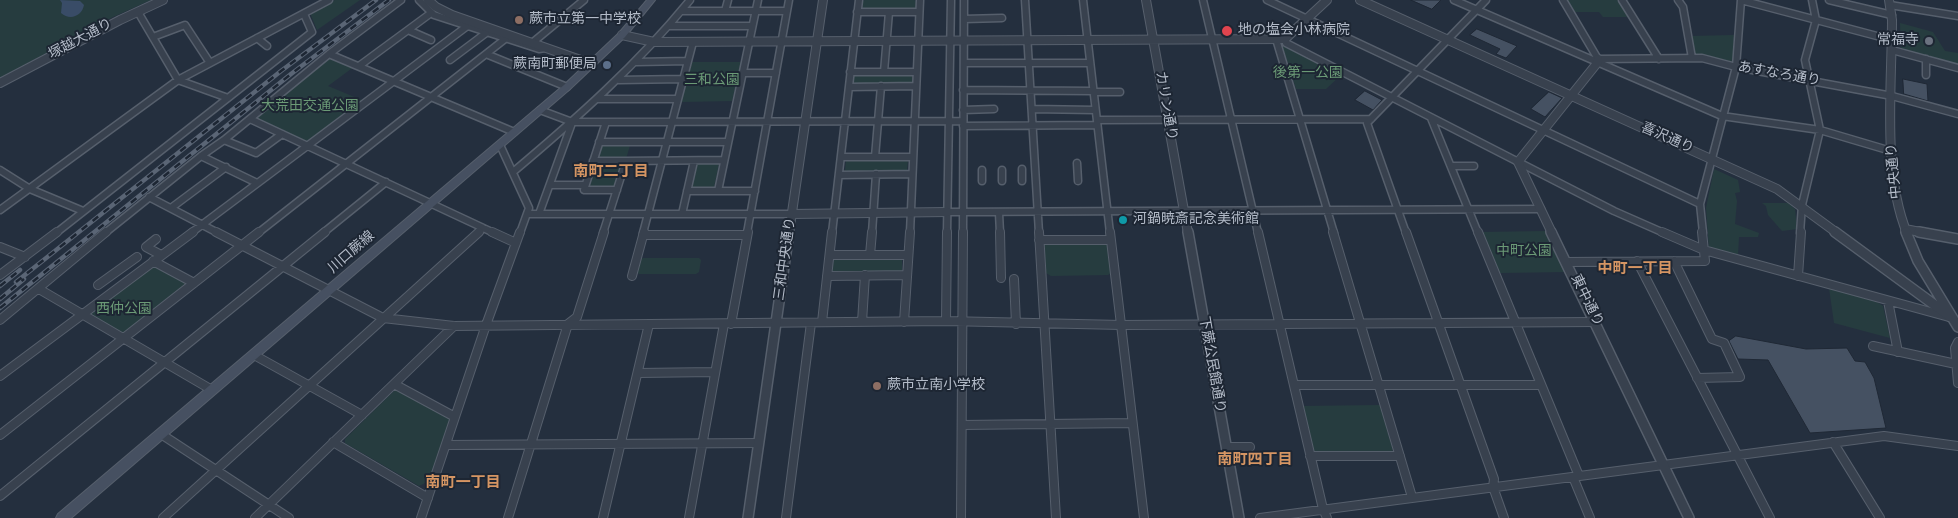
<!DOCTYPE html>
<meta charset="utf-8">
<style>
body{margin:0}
canvas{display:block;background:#242f3e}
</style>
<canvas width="1958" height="518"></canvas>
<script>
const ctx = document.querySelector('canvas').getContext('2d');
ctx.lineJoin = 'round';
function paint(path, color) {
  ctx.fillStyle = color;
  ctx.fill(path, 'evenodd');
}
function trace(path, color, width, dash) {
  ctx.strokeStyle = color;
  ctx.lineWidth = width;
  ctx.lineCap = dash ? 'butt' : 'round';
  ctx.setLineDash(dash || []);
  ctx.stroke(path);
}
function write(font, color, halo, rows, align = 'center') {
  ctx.font = font + ' Overpass,"Noto Sans JP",sans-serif';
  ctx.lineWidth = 4;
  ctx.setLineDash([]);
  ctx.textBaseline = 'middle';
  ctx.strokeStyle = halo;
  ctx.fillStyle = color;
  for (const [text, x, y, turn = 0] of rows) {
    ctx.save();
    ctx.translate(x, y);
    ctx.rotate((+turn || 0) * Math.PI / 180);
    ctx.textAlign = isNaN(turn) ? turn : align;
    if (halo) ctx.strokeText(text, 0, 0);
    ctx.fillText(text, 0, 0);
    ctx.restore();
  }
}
const green = new Path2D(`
 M0,0H151L113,17L0,78Z
 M335,0H360L317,30L310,13Z
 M865,0H914L916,1V10L862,9L863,1Z
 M1565,0H1619L1630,17H1603L1599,12H1573Z
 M1900,23L1933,32L1945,51L1958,53V66L1901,49Z
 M1734,35L1733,63L1696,57L1691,36Z
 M1282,45H1284L1341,75L1326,89H1296Z
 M329,56L355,66L328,86L364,101L307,144L254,118Z
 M692,62H741L732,101L681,102Z
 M854,74H912V83L855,84L853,83Z
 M599,142H631L617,190H584Z
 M846,160H908L907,170L847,172L845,171Z
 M717,162L719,164L714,187L690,188L695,163Z
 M1714,169L1738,180L1740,192L1735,193L1737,201L1735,224L1759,233L1758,237H1739L1738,255L1735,256L1709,249L1706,208Z
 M1762,203H1788L1795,209L1797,229L1782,231L1768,215L1766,206Z
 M1546,231L1566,272L1500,273L1482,232Z
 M1047,242H1104L1107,244L1111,273L1108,275L1051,276L1046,273L1044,244Z
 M643,258H699L701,260L699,272L696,274H639L637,272L640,260Z
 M834,258H902V272H832Z
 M152,264L188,284L125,335L88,313Z
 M1829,288L1877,302L1883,306L1890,338L1834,323Z
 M396,389L450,419L429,481L419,486L345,443V439Z
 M1380,405L1393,450L1389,453H1317L1312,450L1302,406Z`);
const water = new Path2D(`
 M60,0L80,1L84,5C82,16 70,21 61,13L62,3Z`);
const building = new Path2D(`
 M1411,0H1441L1432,9Z
 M1477,29L1517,46L1506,58L1496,54L1500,49L1470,35Z
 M1903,79L1927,84L1928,101L1904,94Z
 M1365,91L1382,100L1373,110L1355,100Z
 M1549,92L1562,98L1545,117L1531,109Z
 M1736,336L1806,349L1847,348L1855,361L1865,362L1874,378L1886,428L1810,433L1768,360L1738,359L1729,341Z`);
const minorFar1 = new Path2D(`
 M419,0L434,15L539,49L545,48
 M1025,0L1039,233
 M1083,0L1110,233
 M1203,0L1258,233
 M1267,0L1700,204
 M1454,0L1722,116L1820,130L1891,151
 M1563,0L1598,59L1702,58L1736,67L1892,96L1958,114
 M1622,0L1659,59
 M1678,0L1683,7L1692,58
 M1829,0L1892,15
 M1890,5L1958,16
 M681,11H787
 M725,11L728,0
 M138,12L178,80L228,98
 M857,12H919
 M964,19L1002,18
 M668,26H752
 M408,30L431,40
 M153,37L185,25L210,63
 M257,38L267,46
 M1276,39L1334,233
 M1285,39L1286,43L1614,211L1664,233
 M532,43L584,0
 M1892,50L1958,68
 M329,54L514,132
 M486,54L567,87
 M1926,59V75
 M450,60L486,33
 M636,62L688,61
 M965,63H1090
 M359,66L431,13
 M850,72H916
 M884,72L889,12
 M743,73H776
 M619,80L683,79
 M849,87L915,86
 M963,90L1093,91
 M1093,92H1120
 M598,99H678
 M1032,109L1095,110
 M540,110L572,122L963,121
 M963,110L994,109
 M1431,118L1478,233
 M250,119L494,233
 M1097,120L1371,119
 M606,122L584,190H617
 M963,126L1097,125
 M224,140L256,153L282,134
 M599,142H728
 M500,145L529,208L520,233
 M201,156L257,183
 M841,157H912
 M875,157L881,86
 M593,161H626
 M1077,163L1078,181
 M1451,166H1474
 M1022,169V181
 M0,170L30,189L83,211
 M982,170V181
 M1002,170V181
 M513,172C576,119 638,64 690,0
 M839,175L912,174
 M550,185H585
 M687,191H755
 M718,191L758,0
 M149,197L218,233
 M171,208L226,167
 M0,210L178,80L329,0
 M947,212L1541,209
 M999,213L1000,233
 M528,214H792
 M539,214L572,123
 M682,214L694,161
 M56,233L312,32L304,14
 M105,233L201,156L224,140L329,54L401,0
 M191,233L466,27
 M258,233L505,39
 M323,233L386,182
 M478,233L483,228
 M603,233L626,161L724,160
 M643,233L693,42
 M747,233L789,0
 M832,233L859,0
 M872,233L876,174
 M910,233L920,0
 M947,233L951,0
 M963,233L964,0
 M1406,233L1367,123L1486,0
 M1703,233L1700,204L1736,67L1741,0L1892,40
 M1800,233L1802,205L1820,130L1805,60L1816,20L1812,0`);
const minor = new Path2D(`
 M216,232L383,318L454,326L946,321L1121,325L1596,322
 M492,232L516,243
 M1000,232L1001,278
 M1039,232L1056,518
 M1110,232L1144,518
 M1258,232L1323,509L1327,518
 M1333,232L1412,497
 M1406,232L1494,479L1493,487L1504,518
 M1478,232L1579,476
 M1662,232L1704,250L1949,317
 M643,235H747
 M156,239L146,247L161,255
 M1039,240H1111
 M0,247L25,257
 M830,255H907
 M870,255L872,232
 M153,261L194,283
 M1637,261L1770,518
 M1674,261L1712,339L1724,343L1740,377L1697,378
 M1567,262L1705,261L1702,232
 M0,275L57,232
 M632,276L644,232
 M827,276L906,275
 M1798,276L1801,232
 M1014,279L1016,324
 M98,285L137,257
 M39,289L212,390
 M1888,301L1898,352
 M0,320L106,232
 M946,321L947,232
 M822,322L832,232
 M862,322L865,275
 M904,322L910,232
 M731,324L748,232
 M1958,342L1955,348L1958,383
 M1873,346L1956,364
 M254,355L362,415
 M638,373L715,372
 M0,376L193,232
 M394,384L455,417
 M1294,385H1540
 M962,425L1132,423
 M161,434L289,518
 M0,435L259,232
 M333,442L428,498
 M1833,442L1880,518
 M446,445L759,443
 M1226,447H1250
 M1310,456H1400
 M1573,477L1590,518
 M0,496L325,232
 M163,518L479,232
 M255,518L454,326
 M421,518L486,325L520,232
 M508,518L568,324L577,317L604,232
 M603,518L649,324
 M689,518L724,324
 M786,518L811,323
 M961,518L963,232
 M1260,518L1884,436L1958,446`);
const tertiaryFar1 = new Path2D(`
 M428,0L436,7L452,15L592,64
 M1146,0L1188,233
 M1360,0L1777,189L1837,233
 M1889,0L1892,20C1892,85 1882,173 1907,233
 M622,35L654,42L1285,39L1327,0
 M0,83L120,20L163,0
 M792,214L947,212
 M1905,229L1925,233
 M789,233L823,0
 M1552,233L1518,162L1598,62V59`);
const tertiary = new Path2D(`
 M1188,232L1239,518
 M1551,232L1689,518
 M1835,232L1951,317
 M1906,232L1918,261L1958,327
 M1919,232L1958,239
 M748,518L789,232`);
const secondary = new Path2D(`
 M647,0H655L625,37L570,89L71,518H56L58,514L564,85L619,33Z`);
const rail = new Path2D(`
 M16,282L281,71L376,0
 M0,286L20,270
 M0,299L24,279
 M0,308L291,74L389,0`);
const markers = [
 [519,20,5,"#8d6e63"],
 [1227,31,6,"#e0444e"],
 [1929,41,5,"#6b7280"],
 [607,65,5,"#5c6f8a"],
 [1123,220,5,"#0f9aa8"],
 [877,386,5,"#8d6e63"]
];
const poiNames = [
 ["蕨市立第一中学校",529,20],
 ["地の塩会小林病院",1238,31],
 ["常福寺",1919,41,"right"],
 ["蕨南町郵便局",597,65,"right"],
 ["河鍋暁斎記念美術館",1133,220],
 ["蕨市立南小学校",887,386]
];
const streetNames = [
 ["塚越大通り",81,40,-28],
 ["あすなろ通り",1779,75,10],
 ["カリン通り",1165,106,80],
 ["喜沢通り",1667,139,24],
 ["中央通り",1895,171,-95],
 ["川口蕨線",352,253,-41],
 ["三和中央通り",786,259,-82],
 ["東中通り",1586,301,64],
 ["下蕨公民館通り",1211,365,80]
];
const parkNames = [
 ["後第一公園",1308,74],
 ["三和公園",712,81],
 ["大荒田交通公園",310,107],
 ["中町公園",1524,252],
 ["西仲公園",124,310]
];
const neighbourhoodNames = [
 ["南町二丁目",611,173],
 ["中町一丁目",1635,270],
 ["南町四丁目",1255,461],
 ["南町一丁目",463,484]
];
paint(green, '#263c3f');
paint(water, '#394c67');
paint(building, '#455162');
trace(building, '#1f2835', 1);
trace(minorFar1, '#565f6c', 9);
trace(minor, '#565f6c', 10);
trace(tertiaryFar1, '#565f6c', 10);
trace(tertiary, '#565f6c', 12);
trace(secondary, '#565f6c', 2);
trace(minorFar1, '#38414e', 6);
trace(minor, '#38414e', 8);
trace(tertiaryFar1, '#38414e', 8);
trace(tertiary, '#38414e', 9);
paint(secondary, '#465061');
trace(rail, '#5a6575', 4.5);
trace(rail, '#1d2633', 2.5, [7]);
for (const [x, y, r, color] of markers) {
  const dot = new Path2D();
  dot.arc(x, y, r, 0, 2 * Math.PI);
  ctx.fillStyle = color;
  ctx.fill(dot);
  trace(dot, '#1d2633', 2);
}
write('14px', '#b4bcc9', '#1d2633', poiNames, 'left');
write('14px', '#b4bcc9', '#1d2633', streetNames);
write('14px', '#6b9a76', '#1d2633', parkNames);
write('bold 15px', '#d59563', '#1d2633', neighbourhoodNames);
</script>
